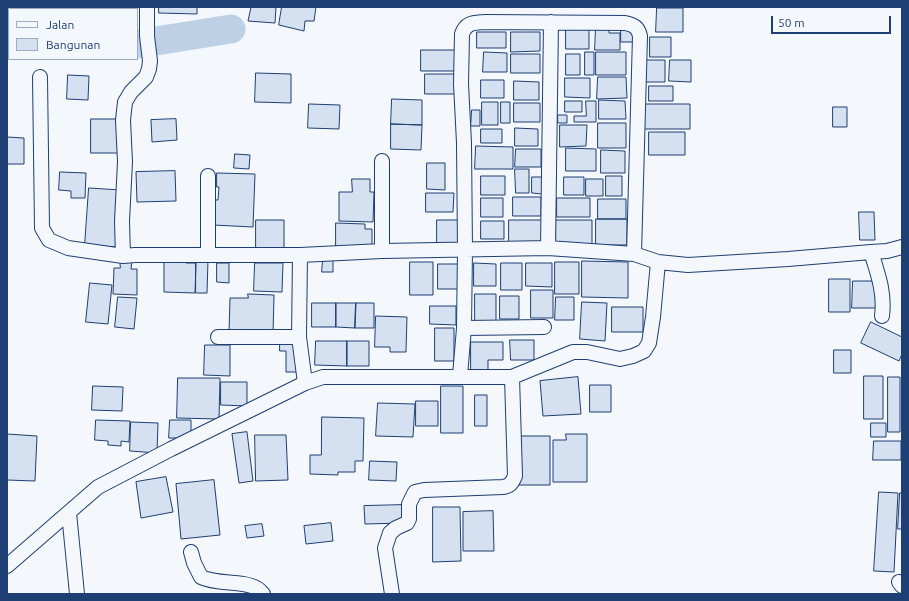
<!DOCTYPE html>
<style>
body{margin:0}
#map{position:relative;width:909px;height:601px;overflow:hidden;background:#f4f7fb;font-family:Ubuntu,sans-serif}
canvas{display:block}
.frame{position:absolute;inset:0;border:8px solid #1d3f73;pointer-events:none}
.legend{position:absolute;left:8px;top:8px;width:130px;height:52px;box-sizing:border-box;background:#f4f7fb;border:1px solid #9eadc5;margin:0;padding:5px 7px;list-style:none;font-size:12px;color:#1d3f73}
.legend li{display:flex;align-items:center;gap:8px;height:20px}
.legend b{width:20px;border:1px solid #9eadc5}
.scale{position:absolute;left:771px;top:16px;width:120px;height:18px;box-sizing:border-box;border:2px solid #1d3f73;border-top:0;padding-left:5px;font-size:12px;line-height:14px;white-space:nowrap;color:#1d3f73;-webkit-text-stroke:3px #f4f7fb;paint-order:stroke}
</style>
<div id="map">
<canvas width="909" height="601"></canvas>
<div class="frame"></div>
<ul class="legend">
<li><b style="height:5px;background:#f4f7fb"></b>Jalan</li>
<li><b style="height:11px;background:#d5e0f0"></b>Bangunan</li>
</ul>
<div class="scale">50 m</div>
</div>
<script>
const ctx = document.querySelector('canvas').getContext('2d');
ctx.lineJoin = 'round';
function trace(path, color, width, dash) {
  ctx.strokeStyle = color;
  ctx.lineWidth = width;
  ctx.lineCap = dash ? 'butt' : 'round';
  ctx.setLineDash(dash || []);
  ctx.stroke(path);
}
function paint(path, color) {
  ctx.fillStyle = color;
  ctx.fill(path, 'evenodd');
}
const river = new Path2D(`
 M58,7L59,9
 M137,44L231,29`);
const building = new Path2D(`
 M159,7H197V14L159,13Z
 M243,7H276L275,23L248,21L251,7Z
 M282,7H316L314,21H305L304,31L279,25Z
 M657,8H683V32H656Z
 M596,25H609V33H620V50H595Z
 M566,27H589V49H566Z
 M621,28H636V42H621Z
 M477,32H506V48H477Z
 M511,32H540V51L511,52Z
 M650,37H671V57H650Z
 M421,50H456V71H421Z
 M484,52L507,53V72H483Z
 M585,52H594V75H585Z
 M596,52H626V75H596Z
 M511,54H540V73H511Z
 M566,54H580V75H566Z
 M645,60H665V82H645Z
 M670,60H691V82L669,81Z
 M256,73L291,74V103L255,102Z
 M425,74H456L455,94H425Z
 M68,75L89,76L88,100L67,99Z
 M598,77H626L627,98L597,99Z
 M565,78H590V98L565,97Z
 M481,80H504V98H481Z
 M514,81L539,82V100H514Z
 M649,86H673V101H649Z
 M392,99L422,100V125L391,124Z
 M599,100L625,101L626,119H599Z
 M565,101H582V112H565Z
 M586,101H596V122H574V116H586Z
 M482,102H498V125H482Z
 M501,102H510V123H501Z
 M514,103H540V122H514Z
 M309,104L340,105L339,129L308,128Z
 M643,104H690V129H643Z
 M833,107H847V127H833Z
 M472,110H480V126H471Z
 M558,115H567V123H558Z
 M91,119H122V153H91Z
 M176,119L177,140L152,142L151,120Z
 M598,123H626V148H598Z
 M391,124L422,125L421,150L391,149Z
 M560,125H587L586,146L560,147Z
 M515,128L538,129V146H515Z
 M481,129H502V143H481Z
 M649,132H685V155H649Z
 M7,137L24,138V164H7Z
 M476,146L513,147V169H475Z
 M566,148L596,149V171H566Z
 M516,149H541V167H515Z
 M601,150L625,151V173H601Z
 M235,154L250,155L249,169L234,168Z
 M427,163H445V190L427,189Z
 M515,169H529V193H516Z
 M175,171L176,201L137,202L136,172Z
 M60,172L86,173L85,198H71V191L59,190Z
 M217,173L255,174L253,227L213,225L214,200H218L219,187H217Z
 M481,176H505V195H481Z
 M606,176H622V196H606Z
 M532,177H542V194L532,193Z
 M564,177H584V195H564Z
 M352,179H370V192H374L373,222L339,221V192H352Z
 M586,179H603V196H586Z
 M89,188L121,190L118,247L85,245Z
 M426,193H454L453,212H426Z
 M513,197H541V216H513Z
 M481,198H503V217H481Z
 M557,198H590V217H557Z
 M598,199H626V219H598Z
 M859,212H874L875,240H860Z
 M596,219H627V245H596Z
 M256,220H284V251H256Z
 M437,220H460V246H437Z
 M509,220H543L542,244H509Z
 M556,220H592V246H556Z
 M481,221H504V239H481Z
 M336,223L365,224V229H372V248L336,247Z
 M173,257H186V263H196L195,293L164,292V262H173Z
 M120,260H132L131,269H137V295L113,294L114,268H120Z
 M196,260H208L207,293H196Z
 M323,260H333V272H322Z
 M582,261L628,262V298L582,297Z
 M410,262H433V295H410Z
 M555,262H579V294H555Z
 M217,263H229V283L217,282Z
 M255,263H283L282,292L254,291Z
 M474,263L496,264V286H474Z
 M501,263H522V290H501Z
 M526,263H552V287L526,286Z
 M438,264H462V289H438Z
 M829,279H850V312H829Z
 M853,281H878V308H852Z
 M90,283L112,285L108,324L86,322Z
 M531,290H553V318H531Z
 M248,294L274,295L273,334L229,333L230,298H248Z
 M475,294H496V322H475Z
 M500,296H519V319H500Z
 M118,297L137,298L134,329L115,327Z
 M556,297H574V320H555Z
 M582,302L607,303L605,341L580,339Z
 M312,303H336V327H312Z
 M336,303H356L355,328L336,327Z
 M356,303H374V328H355Z
 M430,306H456V325L430,324Z
 M612,307H643V332H612Z
 M376,316L407,317L406,352H390V347H375Z
 M871,322L902,337V354L899,361L861,343Z
 M435,328H454V361H435Z
 M510,340H534V360H511Z
 M316,341H347V366L315,365Z
 M347,341H369V366H347Z
 M280,342H300L299,372H286V351H280Z
 M471,342H503V360H488V372H471Z
 M205,345H230V376L204,375Z
 M834,350H851V373H834Z
 M864,376H883V419H864Z
 M578,377L581,414L543,416L540,381Z
 M888,377H900V432H888Z
 M178,378H220L219,419L177,418Z
 M221,382H247V406L221,405Z
 M590,385H611V412H590Z
 M93,386L123,387L122,411L92,410Z
 M441,386H463V433H441Z
 M475,395H487V426H475Z
 M416,401H438V426H416Z
 M378,403L415,404L413,437L376,436Z
 M322,417L364,418L363,461H355V472H338V475L310,474V455H321Z
 M96,420L130,421L129,442L121,441V446L108,445V441L95,440Z
 M170,420H191V438H169Z
 M131,422L158,423L157,453L130,451Z
 M871,423H886V437H871Z
 M247,432L253,481L239,483L232,434Z
 M7,434L37,436L35,481L7,480Z
 M566,434H587V482H553V440H566Z
 M255,435H286L288,480L256,481Z
 M518,436H550V485H518Z
 M874,441H901V460H873Z
 M370,461L397,462L396,481L369,480Z
 M166,477L173,512L141,518L136,482Z
 M214,480L220,535L181,539L176,484Z
 M879,492L898,493L894,572L874,571Z
 M900,493H902V529H898Z
 M403,505L404,523L365,524L364,506Z
 M433,507H460L461,561L433,562Z
 M493,511L494,551H463V512Z
 M331,523L333,541L306,544L304,526Z
 M262,524L264,536L247,538L245,526Z`);
const minor = new Path2D(`
 M147,7V36L150,61L149,69L146,77L131,92L125,102L123,120L125,162L122,221L123,256L135,255H300L382,251L548,248L634,254L658,262L688,265L788,259L871,252L887,251L902,247
 M40,77L42,228L49,240L68,248L123,256
 M382,161V251
 M208,176V255
 M548,248L551,22
 M871,252C878,274 885,293 882,316
 M300,255L299,337L305,383
 M464,328L544,327
 M218,337H299
 M460,376L464,328L465,250L464,143L461,84L462,34C466,22 474,23 485,22L625,23C634,25 638,27 640,36L634,254
 M69,513L77,594
 M191,552L194,563L201,577C217,585 242,580 256,588C259,589 261,592 263,594
 M7,566L98,487L171,449L305,383L323,377H512L573,352H587L620,359L633,356L644,351L649,343L653,317L658,262
 M899,582L902,586
 M392,594L385,548L390,533L396,528L407,523L409,519V504L415,492L424,490L503,487C510,486 512,483 515,476L512,377`);
trace(river, '#bed0e5', 29);
paint(building, '#d5e0f0');
trace(building, '#1d3f73', 1);
trace(minor, '#1d3f73', 16);
trace(minor, '#f4f7fb', 14);
</script>
